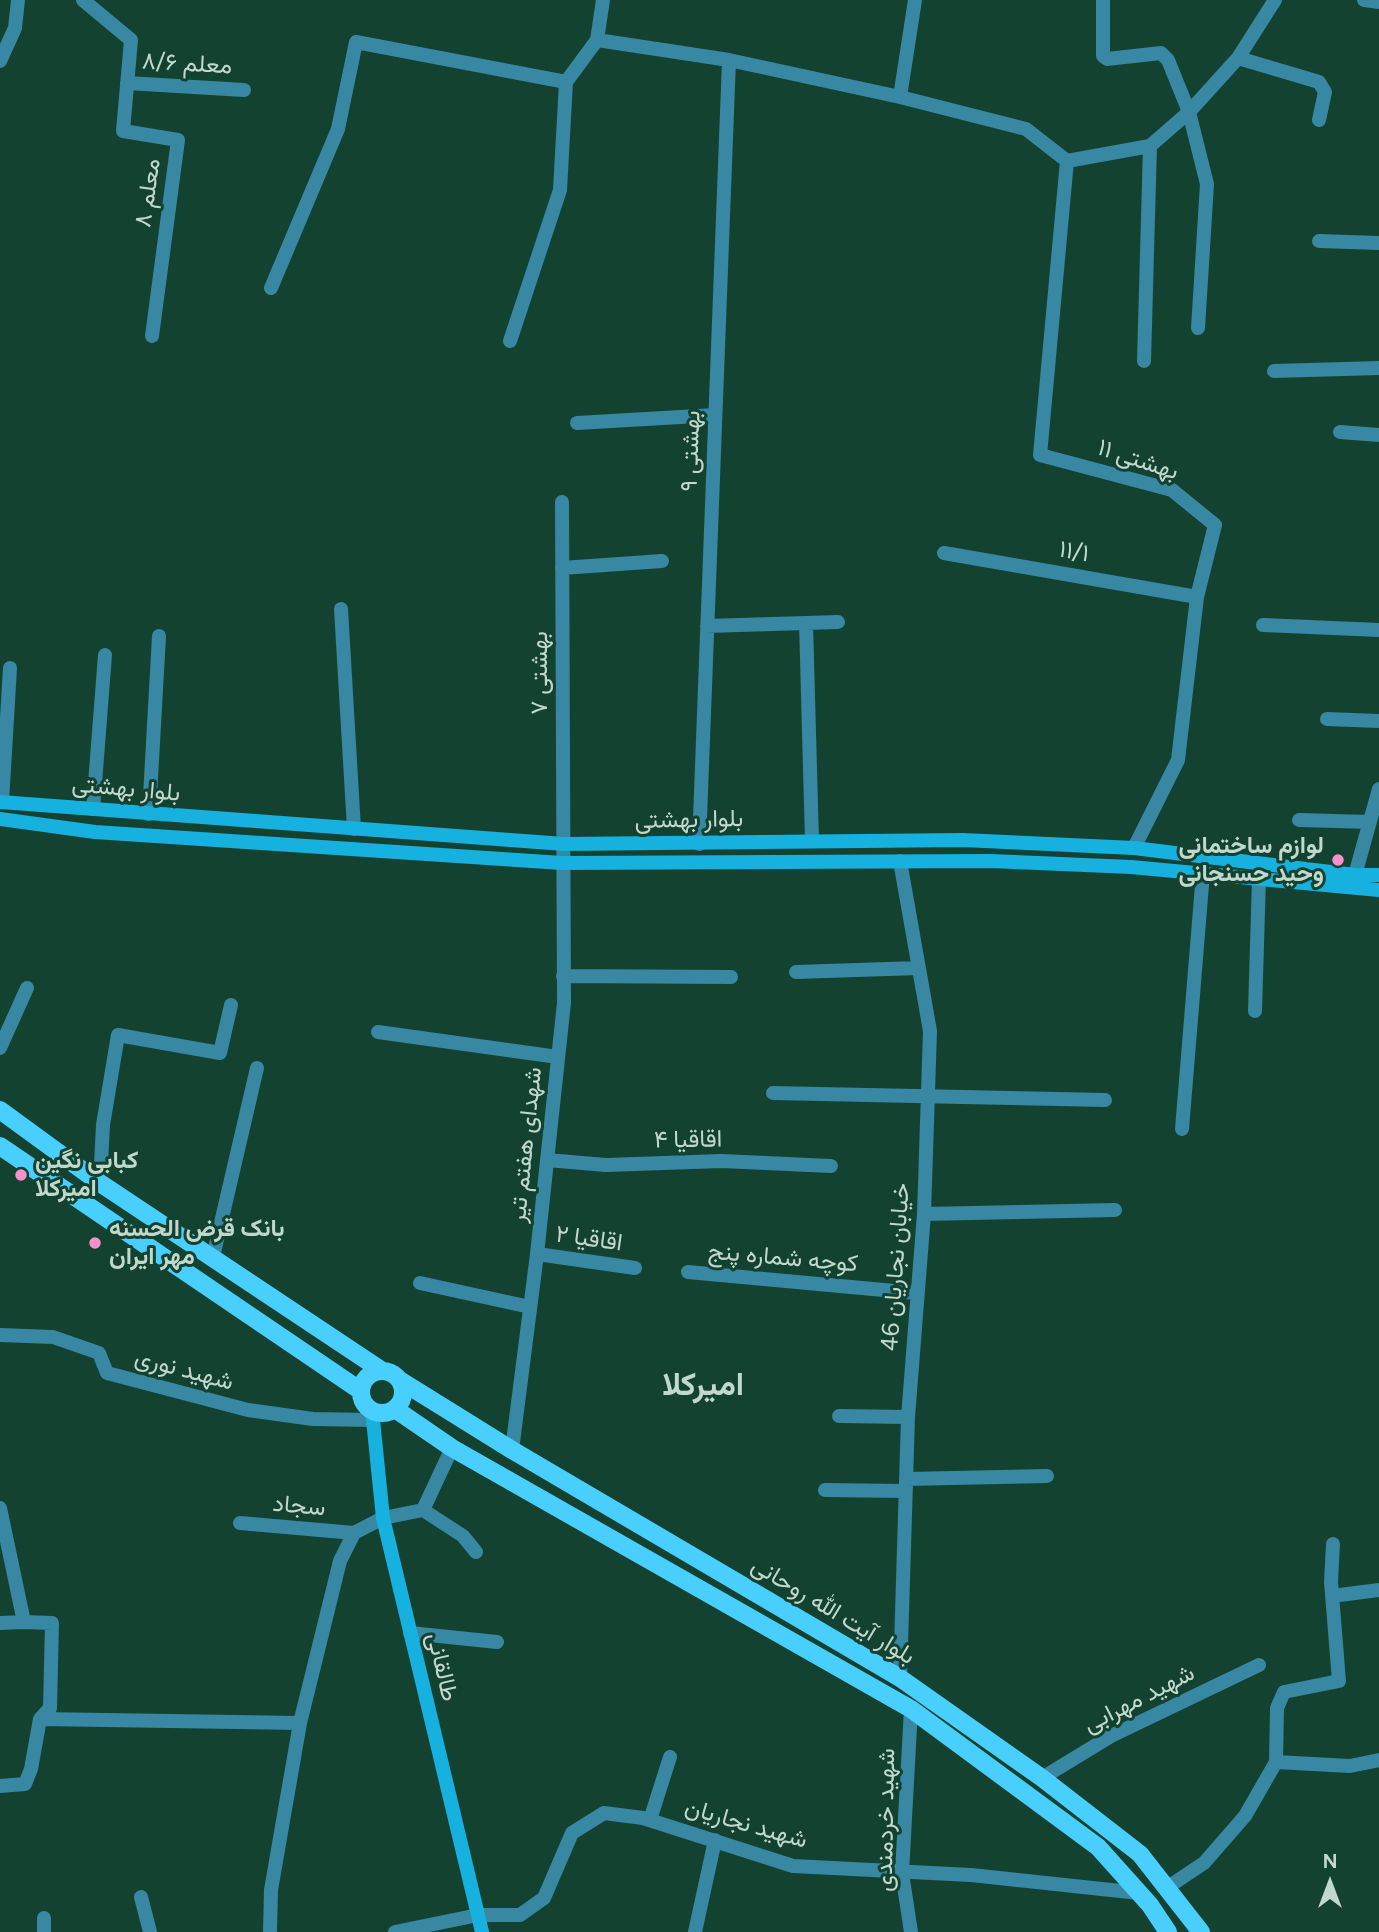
<!DOCTYPE html>
<meta charset="utf-8">
<style>
body{margin:0}
#map{position:relative;width:1379px;height:1932px;overflow:hidden;background:#134231;font-family:Figtree,sans-serif}
canvas{display:block}
.north{position:absolute;left:1295px;top:1848px;width:70px;height:70px;-webkit-text-stroke:5px #134231;paint-order:stroke;rotate:0deg;font-size:19px;font-weight:700;line-height:28px;text-align:center;color:#c1d8cd}
.north::after{content:'';display:block;margin:auto;width:24px;height:32px;background:#c1d8cd;clip-path:polygon(50% 0,100% 100%,50% 72%,0 100%)}
</style>
<div id="map">
<canvas width="1379" height="1932"></canvas>
<div class="north">N</div>
</div>
<script>
const ctx = document.querySelector('canvas').getContext('2d');
ctx.lineJoin = 'round';
function trace(path, color, width, dash) {
  ctx.strokeStyle = color;
  ctx.lineWidth = width;
  ctx.lineCap = dash ? 'butt' : 'round';
  ctx.setLineDash(dash || []);
  ctx.stroke(path);
}
function write(font, color, halo, rows, align = 'center') {
  ctx.font = font + ' Figtree,Vazirmatn,sans-serif';
  ctx.lineWidth = 6;
  ctx.setLineDash([]);
  ctx.textBaseline = 'middle';
  ctx.strokeStyle = halo;
  ctx.fillStyle = color;
  for (const [text, x, y, turn = 0] of rows) {
    ctx.save();
    ctx.translate(x, y);
    ctx.rotate((+turn || 0) * Math.PI / 180);
    ctx.textAlign = isNaN(turn) ? turn : align;
    if (halo) ctx.strokeText(text, 0, 0);
    ctx.fillText(text, 0, 0);
    ctx.restore();
  }
}
const minor = new Path2D(`
 M83,0L131,40L123,131L178,140L152,336
 M1103,0V56L1107,59L1161,53L1168,60L1189,112L1207,184L1198,328
 M1364,0L1379,2
 M597,40L729,60L900,97L1026,129L1067,161L1150,146L1189,112L1238,58L1275,0
 M1238,58L1319,82L1325,92L1319,120
 M0,61L15,28L18,0
 M127,83L244,90
 M900,97L915,0
 M1067,161L1040,455L1172,490L1215,525L1197,597L1178,760L1134,848
 M1319,241L1379,243
 M271,288L338,129L356,42L566,82
 M510,341L560,190L566,82L597,40L603,0
 M1144,361L1150,146
 M1274,371L1379,368
 M577,423L715,415
 M1340,432L1379,435
 M944,553L1197,597
 M562,568L662,561
 M341,609L354,829
 M806,623L812,841
 M1263,625L1379,630
 M707,626L838,622
 M1327,719L1379,721
 M2,802L10,668
 M93,809L105,655
 M149,814L159,636
 M1299,820L1370,822
 M699,844L729,60
 M1355,875L1379,789
 M796,972L919,968
 M563,976L731,977
 M1255,1011L1259,879
 M378,1032L558,1057
 M0,1048L27,988
 M773,1093L1105,1100
 M1182,1129L1203,873
 M547,1160L606,1165L722,1161L831,1166
 M100,1183L103,1125L118,1035L220,1053L231,1005
 M924,1214L1115,1210
 M537,1254L635,1268
 M213,1257L257,1068
 M688,1272L916,1293
 M420,1283L530,1307
 M0,1335L53,1337L99,1353L107,1373L248,1410L313,1419L372,1420
 M839,1416L908,1417
 M512,1450L537,1254L564,1003L562,502
 M906,1479L1047,1476
 M825,1490L905,1491
 M0,1508L24,1622L52,1623L50,1708L40,1719
 M423,1510L463,1536L476,1552
 M240,1523L354,1533
 M1332,1596L1379,1590
 M0,1623L24,1622
 M410,1633L497,1642
 M900,1678L908,1417L924,1214L930,1031L900,861
 M40,1719L300,1723
 M1276,1762L1350,1766L1379,1760
 M1042,1778L1111,1736L1259,1665
 M0,1786L25,1784L31,1769L40,1719
 M650,1820L670,1757
 M1168,1887L1204,1863L1245,1816L1276,1762L1277,1708L1284,1692L1339,1681L1331,1582L1333,1544
 M141,1897L150,1932
 M44,1918V1932
 M270,1932L271,1890L300,1723L340,1561L354,1533L383,1518L423,1510L452,1448
 M395,1932L478,1915H520L544,1898L572,1833L604,1813L643,1818L793,1866L971,1875L1139,1893
 M695,1932L715,1840
 M911,1932L902,1873L911,1709`);
const secondary = new Path2D(`
 M0,802L564,844L963,840L1134,848L1355,875H1379
 M0,819L95,832L562,863L991,861L1131,867L1379,890
 M372,1410L383,1518L482,1932`);
const primary = new Path2D(`
 M0,1110L100,1183L381,1370
 M0,1146L361,1391
 M361 1392a21 21 0 1 1 42 0a21 21 0 1 1-42 0Z
 M401,1381L512,1450L900,1678L1042,1778L1140,1854L1201,1932
 M395,1409L452,1448L911,1709L1098,1847L1150,1905L1168,1932`);
const markers = [
 [1338,860,7,"#f890cc"],
 [21,1175,7,"#f890cc"],
 [95,1243,7,"#f890cc"]
];
const streetNames = [
 ["معلم ۸/۶",187,64,3],
 ["معلم ۸",148,193,-82],
 ["بهشتی ۹",691,451,-88],
 ["بهشتی ۱۱",1138,460,18],
 ["۱۱/۱",1074,552,10],
 ["بهشتی ۷",540,673,-90],
 ["بلوار بهشتی",126,789,5],
 ["بلوار بهشتی",689,820,-1],
 ["اقاقیا ۴",688,1140,-1],
 ["شهدای هفتم تیر",526,1145,-84],
 ["اقاقیا ۲",589,1239,8],
 ["کوچه شماره پنج",783,1258,5],
 ["خیابان نجاریان 46",896,1267,-86],
 ["شهید نوری",184,1370,15],
 ["سجاد",299,1506,5],
 ["بلوار آیت الله روحانی",833,1611,31],
 ["طالقانی",442,1667,77],
 ["شهید مهرابی",1139,1699,-27],
 ["شهید خردمندی",886,1820,-89],
 ["شهید نجاریان",746,1824,16]
];
const poiNames = [
 ["لوازم ساختمانی",1324,846,"right"],
 ["وحید حسنجانی",1324,874,"right"],
 ["کبابی نگین",35,1161],
 ["امیرکلا",35,1189],
 ["بانک قرض الحسنه",109,1229],
 ["مهر ایران",109,1257]
];
const districtNames = [
 ["امیرکلا",703,1386]
];
trace(minor, '#3887a3', 14);
trace(secondary, '#16b1df', 14);
trace(primary, '#48cffe', 18);
for (const [x, y, r, color] of markers) {
  const dot = new Path2D();
  dot.arc(x, y, r, 0, 2 * Math.PI);
  ctx.fillStyle = color;
  ctx.fill(dot);
  trace(dot, '#134231', 2.5);
}
write('24px', '#c1d8cd', '#134231', streetNames);
write('bold 24px', '#c1d8cd', '#134231', poiNames, 'left');
write('bold 32px', '#c1d8cd', '#134231', districtNames);
</script>
